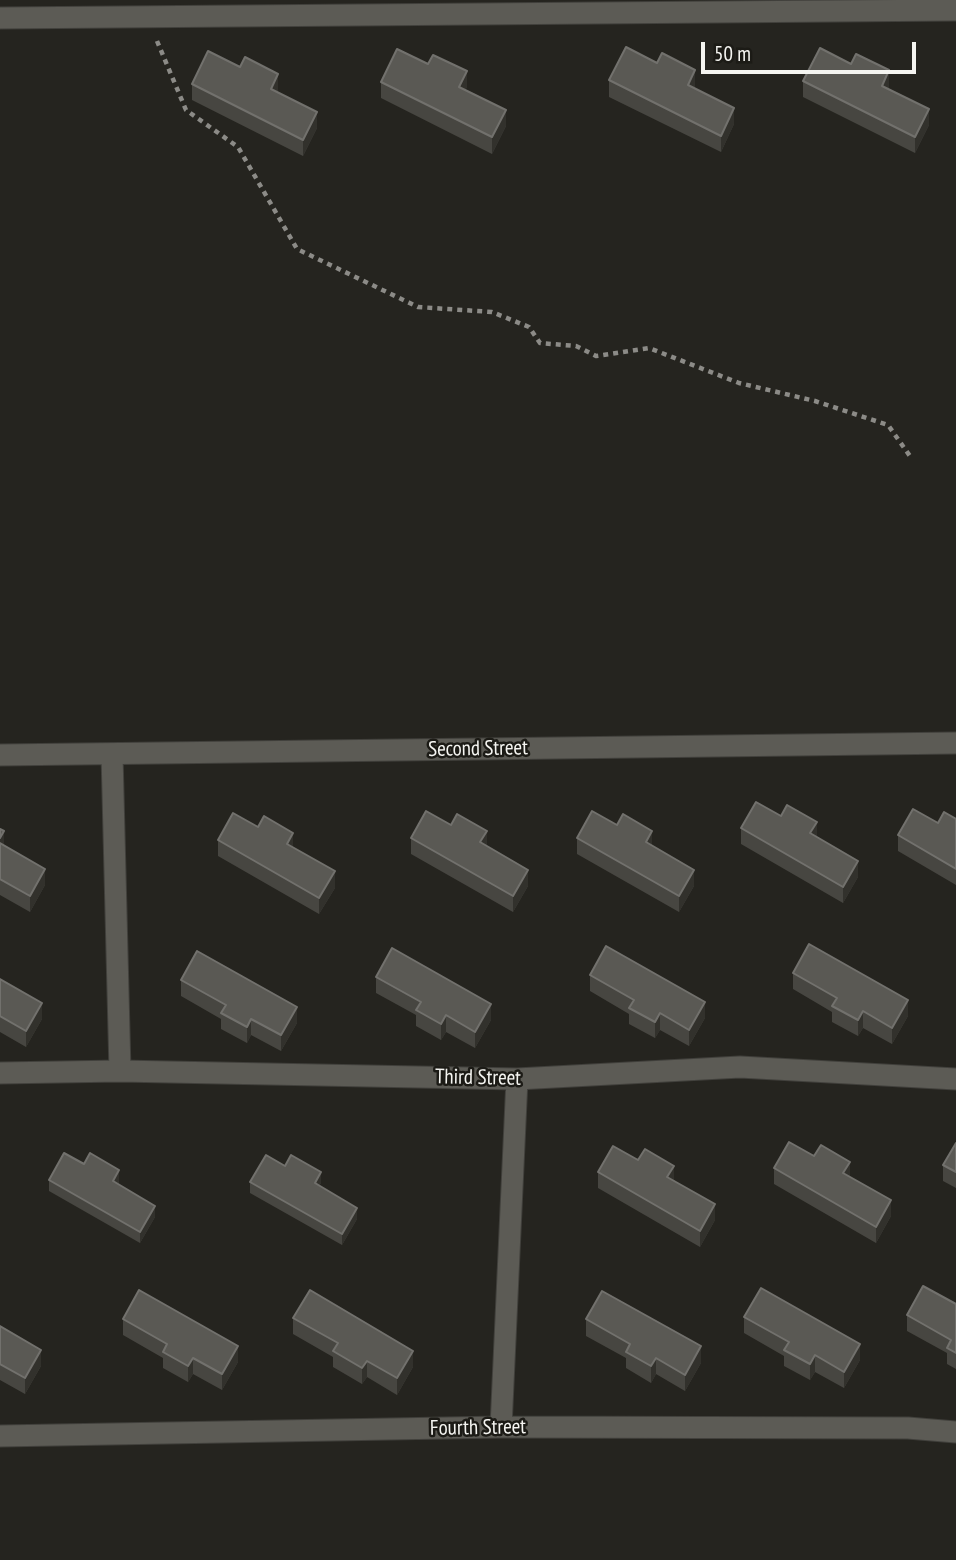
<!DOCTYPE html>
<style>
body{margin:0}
#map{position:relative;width:956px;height:1560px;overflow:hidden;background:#25241f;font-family:"PT Sans Narrow",sans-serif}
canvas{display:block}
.scale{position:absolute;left:701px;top:42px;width:215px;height:32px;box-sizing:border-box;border:4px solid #f5f5f1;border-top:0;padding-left:9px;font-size:21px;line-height:24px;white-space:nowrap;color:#f5f5f1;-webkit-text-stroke:5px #1c1b16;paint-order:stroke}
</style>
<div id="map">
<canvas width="956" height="1560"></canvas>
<div class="scale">50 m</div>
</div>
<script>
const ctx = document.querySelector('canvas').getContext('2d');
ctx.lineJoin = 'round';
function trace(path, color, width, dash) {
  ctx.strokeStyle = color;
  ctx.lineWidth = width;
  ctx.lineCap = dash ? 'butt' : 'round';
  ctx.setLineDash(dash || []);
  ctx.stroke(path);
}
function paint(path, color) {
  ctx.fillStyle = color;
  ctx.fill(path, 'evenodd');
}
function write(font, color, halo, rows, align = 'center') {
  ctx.font = font + ' "PT Sans Narrow",sans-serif';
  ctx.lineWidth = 5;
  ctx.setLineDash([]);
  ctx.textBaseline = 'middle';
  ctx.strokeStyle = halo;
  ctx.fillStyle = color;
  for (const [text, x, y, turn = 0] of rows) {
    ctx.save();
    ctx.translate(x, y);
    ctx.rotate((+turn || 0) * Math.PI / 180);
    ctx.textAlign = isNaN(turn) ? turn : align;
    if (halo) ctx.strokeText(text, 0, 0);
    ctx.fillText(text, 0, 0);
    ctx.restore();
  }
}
const path = new Path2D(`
 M157,41L186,110L238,147L297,249L418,307L492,312L529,327L540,343L576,346L596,356L649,348L739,383L815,401L888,425L912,459`);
const minor = new Path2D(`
 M0,18L956,10
 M112,754L120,1071
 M0,755L956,743
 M0,1073L120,1071L517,1079L740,1067L956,1079
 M501,1427L517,1079
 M0,1436L501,1427L908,1428L956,1432`);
const wall = new Path2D(`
 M609,80L695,86L694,88L734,124L721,152L609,97Z
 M803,81L889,87L888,89L929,125L915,153L803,97Z
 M381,82L467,87L465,90L506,126L492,154L381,98Z
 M192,84L278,90L277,92L317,128L303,156L192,100Z
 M956,819V885L898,851V835L938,823Z
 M258,827L293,848L335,888L319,914L218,856V840Z
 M741,828L817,837L858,877L843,903L741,844Z
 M0,829L4,845L45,885L30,912L0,895Z
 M411,838L487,846L528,886L513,912L411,854Z
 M577,838L652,846L694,886L679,912L577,854Z
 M793,973L908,1016L892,1044L863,1028L858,1036L832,1022V1012L793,989Z
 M590,975L705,1018L689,1046L660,1030L655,1038L629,1024V1014L590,991Z
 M376,977L491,1020L475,1048L446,1032L441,1040L416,1026V1015L376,993Z
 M0,979L42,1019L26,1047L0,1032Z
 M181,980L297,1023L281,1051L251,1035L247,1043L221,1029V1019L181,996Z
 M956,1143V1188L943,1181V1165Z
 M84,1164L119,1181L118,1184L155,1217L140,1243L49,1191V1180Z
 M285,1166L321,1183L319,1186L357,1219L342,1245L250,1193V1182Z
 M774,1168L850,1177L891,1216L876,1243L774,1184Z
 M598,1172L674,1180L715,1220L700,1247L598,1188Z
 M956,1304V1369L947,1364V1353L907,1331V1315Z
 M744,1317L860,1360L844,1388L815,1372L810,1380L784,1366V1356L744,1333Z
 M293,1318L413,1367L397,1395L367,1377L362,1384L333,1367V1357L293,1334Z
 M123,1319L238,1362L222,1390L193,1374L188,1382L163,1368V1358L123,1335Z
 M586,1319L701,1363L685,1391L656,1374L651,1383L626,1368V1358L586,1336Z
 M0,1326L41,1366L25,1394L0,1380Z`);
const shadedWall = new Path2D(`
 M695,70V86L688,101V85Z
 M889,70V87L882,102V86Z
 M467,71V87L459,103V87Z
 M278,74V90L271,105V89Z
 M734,108V124L721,152V136Z
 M929,109V125L915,153V137Z
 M506,110V126L492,154V137Z
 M317,112V128L303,156V140Z
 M817,822V838L810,833Z
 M4,831V847L0,854V838Z
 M487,831V847L480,842Z
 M652,831V848L646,842Z
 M293,833V849L287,844Z
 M858,861V877L843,903V887Z
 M45,869V885L30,912V896Z
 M528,870V886L513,912V896Z
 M694,870V886L679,912V896Z
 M335,871V888L319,914V898Z
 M908,1000V1016L892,1044V1028Z
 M705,1002V1018L689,1046V1030Z
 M42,1003V1019L26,1047V1031Z
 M491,1004V1020L475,1048V1032Z
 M297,1007V1023L281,1051V1035Z
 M863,1011V1028L858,1036V1020Z
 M660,1013V1030L655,1038V1022Z
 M446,1015V1032L441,1040V1024Z
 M251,1019V1035L247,1043V1027Z
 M850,1162V1178L843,1173Z
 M674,1166V1182L667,1177Z
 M119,1170V1181L113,1192V1181Z
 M321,1172V1183L315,1194V1183Z
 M891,1200V1216L876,1243V1227Z
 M715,1204V1220L700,1247V1231Z
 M155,1206V1217L140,1243V1232Z
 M357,1208V1219L342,1245V1234Z
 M860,1344V1360L844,1388V1372Z
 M238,1346V1362L222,1390V1374Z
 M701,1346V1363L685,1391V1375Z
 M41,1350V1366L25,1394V1378Z
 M413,1351V1367L397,1395V1378Z
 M815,1355V1372L810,1380V1364Z
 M193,1358V1374L188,1382V1366Z
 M656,1358V1374L651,1383V1366Z
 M367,1361V1377L362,1384V1368Z`);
const building = new Path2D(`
 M626,47L657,63L662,53L695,70L688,85L734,108L721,136L609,80Z
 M820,48L851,64L856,54L889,70L882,86L929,109L915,137L803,81Z
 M397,49L428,64L433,55L467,71L459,87L506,110L492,137L381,82Z
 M208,51L240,67L245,57L278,74L271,89L317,112L303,140L192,84Z
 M756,802L781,816L787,805L817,822L810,833L858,861L843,887L741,828Z
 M913,809L938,823L944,812L956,819V869L898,835Z
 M426,811L451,825L457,814L487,831L480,842L528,870L513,896L411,838Z
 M592,811L617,825L623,814L652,831L646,842L694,870L679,896L577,838Z
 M233,813L258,827L264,816L293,833L287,844L335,871L319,898L218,840Z
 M0,829L4,831L0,838Z
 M0,843L45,869L30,896L0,879Z
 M809,944L908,1000L892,1028L863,1011L858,1020L832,1006L837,998L793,973Z
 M606,946L705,1002L689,1030L660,1013L655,1022L629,1008L634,1000L590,975Z
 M392,948L491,1004L475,1032L446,1015L441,1024L416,1010L421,1002L376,977Z
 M197,951L297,1007L281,1035L251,1019L247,1027L221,1013L226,1005L181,980Z
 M0,979L42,1003L26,1031L0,1016Z
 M789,1142L814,1156L821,1145L850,1162L843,1173L891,1200L876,1227L774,1168Z
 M956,1143V1172L943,1165Z
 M613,1146L638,1160L645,1149L674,1166L667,1177L715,1204L700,1231L598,1172Z
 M64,1153L84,1164L90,1153L119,1170L113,1181L155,1206L140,1232L49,1180Z
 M266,1155L285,1166L291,1155L321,1172L315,1183L357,1208L342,1234L250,1182Z
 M923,1286L956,1304V1353L947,1348L951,1340L907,1315Z
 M761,1288L860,1344L844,1372L815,1355L810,1364L784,1350L789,1342L744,1317Z
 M139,1290L238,1346L222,1374L193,1358L188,1366L163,1352L167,1344L123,1319Z
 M310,1290L413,1351L397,1378L367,1361L362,1368L333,1351L338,1343L293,1318Z
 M602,1291L701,1346L685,1375L656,1358L651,1366L626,1352L630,1344L586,1319Z
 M0,1326L41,1350L25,1378L0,1364Z`);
const streetNames = [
 ["Second Street",478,749,-1],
 ["Third Street",478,1078,1],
 ["Fourth Street",478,1428,-1]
];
trace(minor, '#41403c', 23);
trace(path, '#8c8b87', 4.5, [5, 5]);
trace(minor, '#5c5b55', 21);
paint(wall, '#474641');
paint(shadedWall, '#32312c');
paint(building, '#5a5954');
trace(building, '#72716d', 2);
write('21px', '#f5f5f1', '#1c1b16', streetNames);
</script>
